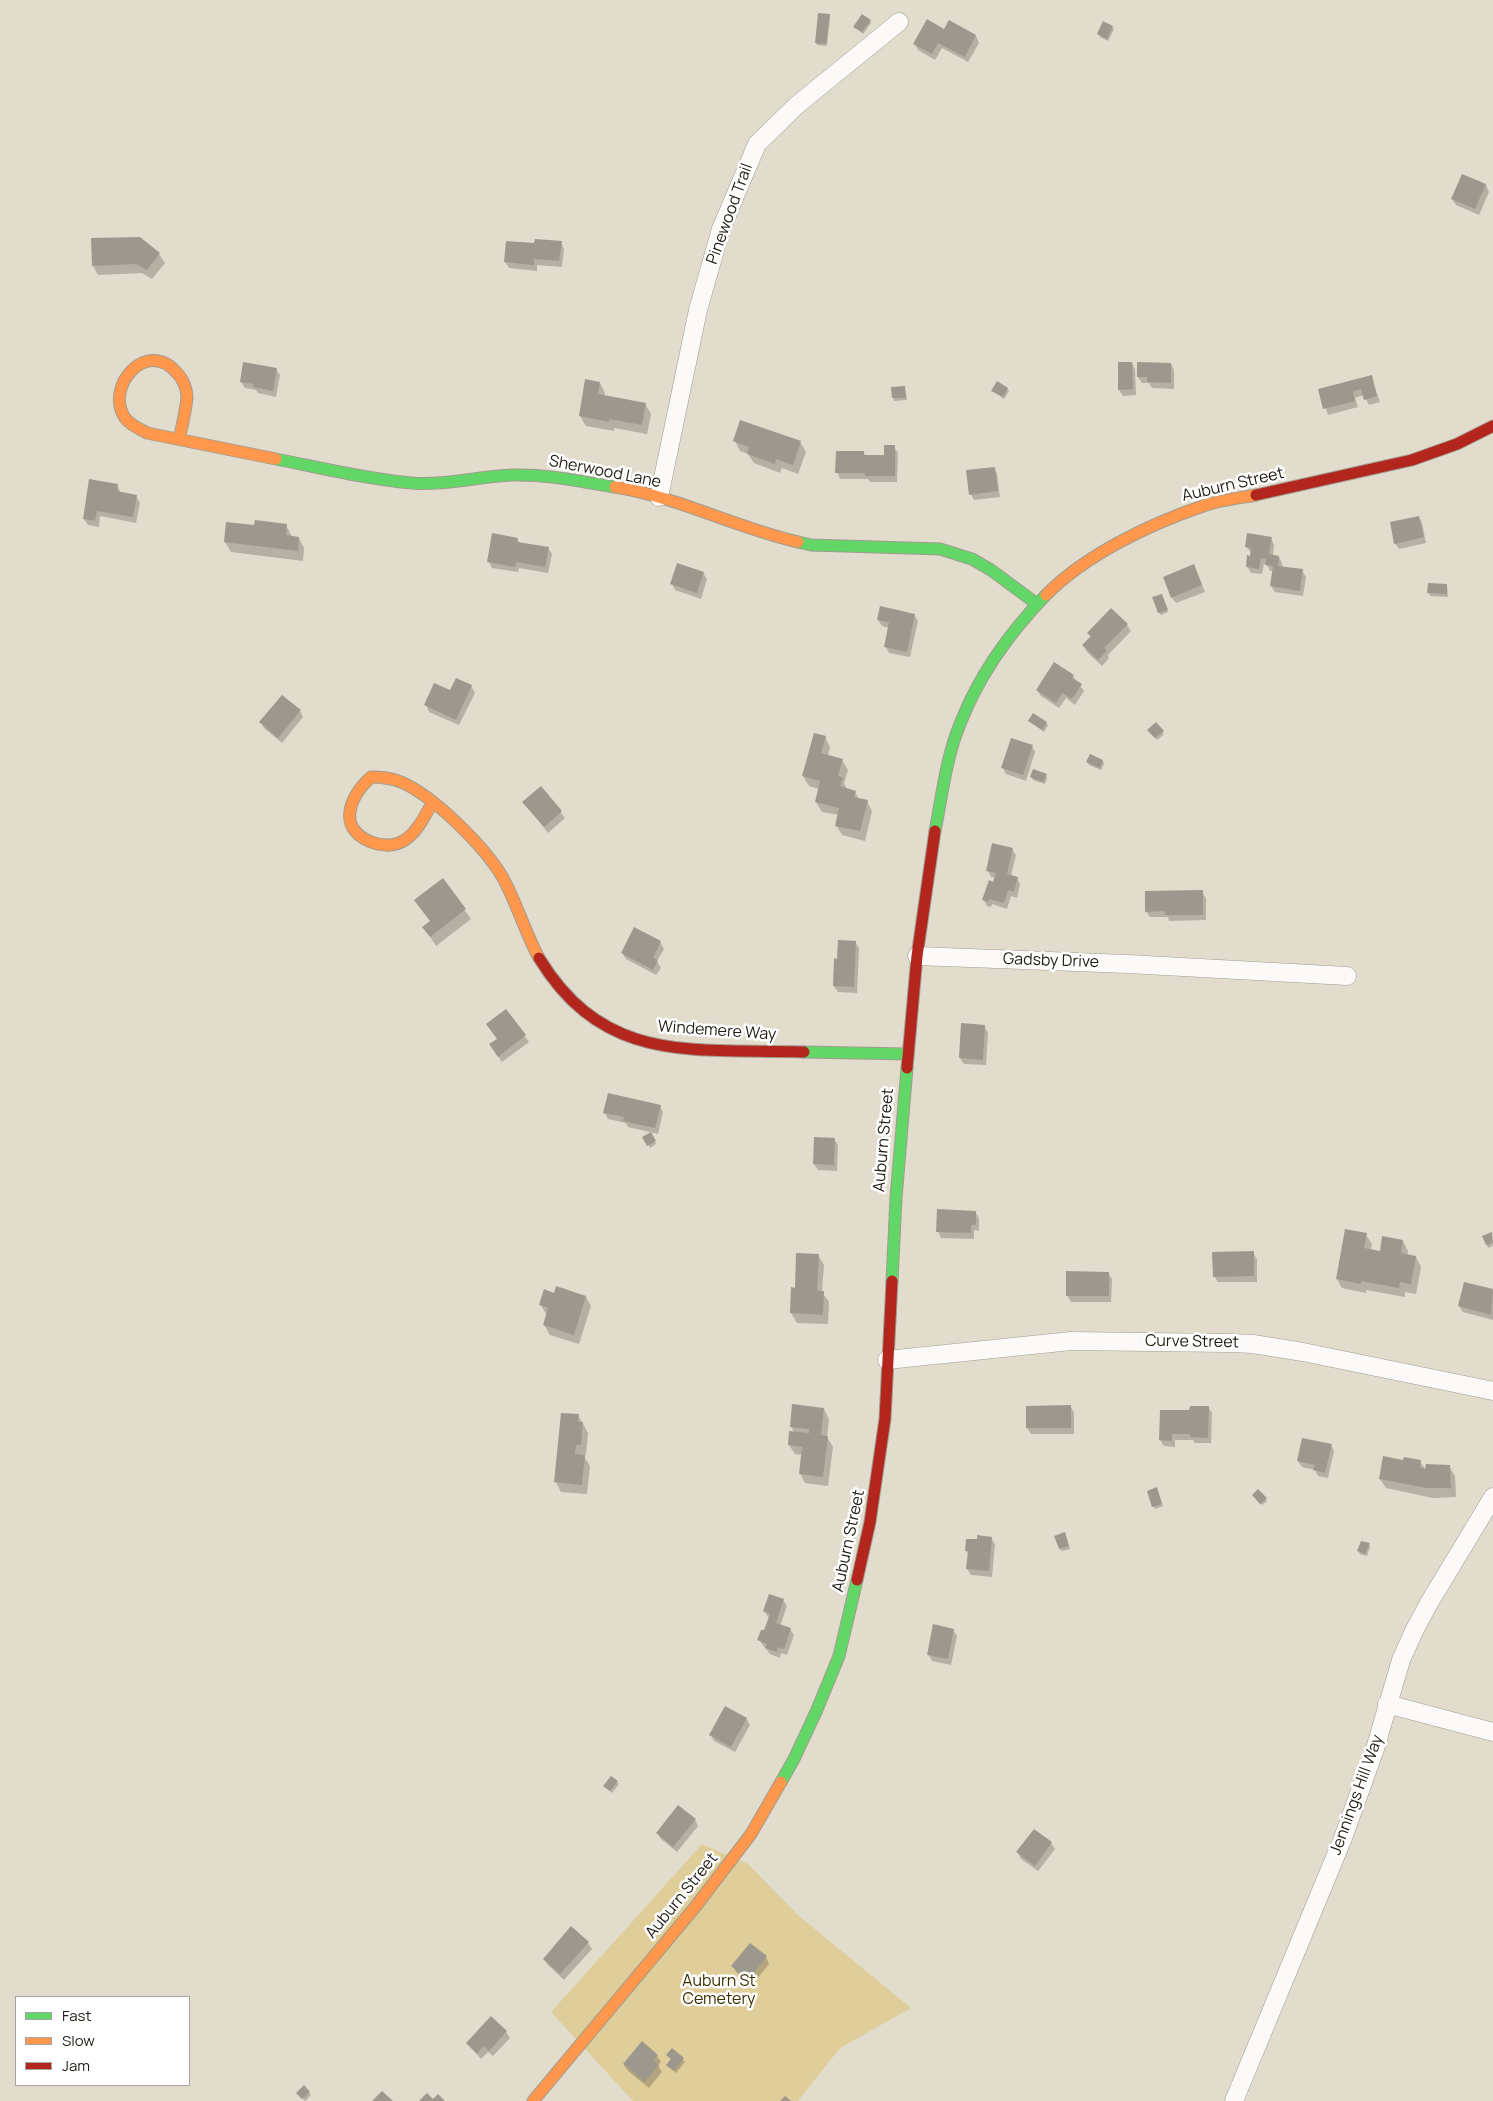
<!DOCTYPE html>
<style>
body{margin:0}
#map{position:relative;width:1493px;height:2101px;overflow:hidden;background:#e2dccd;font-family:Manrope,sans-serif}
canvas{display:block}
.legend{position:absolute;left:15px;top:1996px;width:175px;height:90px;box-sizing:border-box;background:#fff;border:1px solid #a6a5a1;margin:0;padding:6px 9px;list-style:none;font-size:15px;color:#211d14}
.legend li{display:flex;align-items:center;gap:10px;height:25px}
.legend b{width:25px;border:1px solid #a6a5a1}
</style>
<div id="map">
<canvas width="1493" height="2101"></canvas>
<ul class="legend">
<li><b style="height:6px;background:#63d668"></b>Fast</li>
<li><b style="height:6px;background:#ff974d"></b>Slow</li>
<li><b style="height:6px;background:#b3261e"></b>Jam</li>
</ul>
</div>
<script>
const ctx = document.querySelector('canvas').getContext('2d');
ctx.lineJoin = 'round';
function paint(path, color) {
  ctx.fillStyle = color;
  ctx.fill(path, 'evenodd');
}
function trace(path, color, width, dash) {
  ctx.strokeStyle = color;
  ctx.lineWidth = width;
  ctx.lineCap = dash ? 'butt' : 'round';
  ctx.setLineDash(dash || []);
  ctx.stroke(path);
}
function write(font, color, halo, rows, align = 'center') {
  ctx.font = font + ' Manrope,sans-serif';
  ctx.lineWidth = 5;
  ctx.setLineDash([]);
  ctx.textBaseline = 'middle';
  ctx.strokeStyle = halo;
  ctx.fillStyle = color;
  for (const [text, x, y, turn = 0] of rows) {
    ctx.save();
    ctx.translate(x, y);
    ctx.rotate((+turn || 0) * Math.PI / 180);
    ctx.textAlign = isNaN(turn) ? turn : align;
    if (halo) ctx.strokeText(text, 0, 0);
    ctx.fillText(text, 0, 0);
    ctx.restore();
  }
}
const green = new Path2D(`
 M702,1844L748,1864L799,1916L911,2008L840,2048L798,2101H633L551,2012Z`);
const shadow = new Path2D(`
 M829,15L830,18L827,46L817,45L816,43Z
 M870,21L871,23L863,34L854,27Z
 M949,22L976,36L979,43L968,62L942,48L935,60L918,50L915,44L945,30Z
 M1112,27L1114,29L1108,41L1100,37L1099,34Z
 M1462,175L1486,185L1489,192L1479,215L1456,205L1452,199Z
 M561,243L564,249L562,267L537,265V271L509,268L505,262L535,245Z
 M159,254L165,263L152,279L142,273L98,275L93,266Z
 M1132,363L1135,369L1136,395L1123,396L1119,390Z
 M1171,364L1174,370V389L1152,388L1149,383H1142L1138,377Z
 M276,369L280,375L276,397L258,393L256,390L245,388L241,382Z
 M1371,377L1380,402L1369,405L1364,395L1355,398L1358,407L1328,415L1319,390Z
 M600,383L605,393L604,397L645,404L651,414L647,434L614,428V431L586,426L580,416Z
 M892,388H905L907,400L894,401Z
 M1007,388L1009,391L1004,399L993,391Z
 M735,441L800,442L806,452L798,474L782,468L780,473L754,463L748,454L740,451Z
 M894,447L898,453L897,482H870L868,479H840L837,472L864,453L866,457H885Z
 M994,468L997,474L1000,497L974,500L971,494Z
 M117,485L121,493L136,496L140,503L136,523L100,516L99,527L88,525L84,519Z
 M1419,517L1422,523L1426,543L1399,549L1395,543Z
 M286,525L292,537L299,538L304,548L303,561L231,552L225,542L255,526Z
 M1271,538L1274,545L1273,556L1279,557L1282,563V567L1302,571L1306,577L1303,596L1275,592L1271,586L1273,571H1270L1267,565L1264,564L1262,574L1251,573L1247,566L1252,553L1246,547Z
 M517,539L520,543L548,548L552,554L548,573L519,568L518,572L492,568L489,562Z
 M1197,572L1205,592L1176,603L1172,597Z
 M703,573L707,579L701,599L675,590L672,584Z
 M1447,585L1448,597L1430,596L1429,593Z
 M1163,598L1168,612L1161,615L1159,613Z
 M914,615L918,621L910,657L889,653L885,646L889,628L882,626L878,620Z
 M1127,625L1131,631L1108,655L1109,658L1102,666L1087,652L1084,646L1091,638L1088,633Z
 M1073,676L1084,691L1075,705L1066,698L1059,708L1041,696L1037,690Z
 M471,686L475,693L459,725L429,712L426,705L451,692Z
 M300,711L303,717L282,743L264,728L261,722Z
 M1030,721L1046,723L1048,725L1044,732Z
 M1162,732L1164,734L1157,740L1150,733Z
 M825,737L830,747L828,756L842,760L848,770L844,783L847,789L855,792L859,799L867,801L872,811L865,841L842,835L836,825L839,815L822,812L816,802L819,789L809,786L803,776Z
 M1032,746L1035,752L1026,781L1006,774L1003,768Z
 M1103,761L1104,764L1101,770L1089,765L1088,762Z
 M1046,775L1047,778L1045,784L1033,780L1031,777Z
 M541,788L565,818L548,833L524,802Z
 M1012,849L1016,855L1011,876L1017,878L1020,884L1017,898L1011,896L1007,909L992,904L991,907L987,906L984,900L996,878L991,877L988,871Z
 M442,880L471,919L436,946L424,927L431,922L421,909Z
 M1202,892L1206,898V920L1169,921L1168,917H1150L1146,911Z
 M660,942L664,949L657,961L661,968L656,975L626,959L622,953Z
 M855,942L859,948L857,993L838,992L834,986L838,960Z
 M506,1011L529,1042L502,1062L494,1051Z
 M984,1026L988,1032L986,1065L964,1064L960,1058Z
 M660,1106L663,1112L658,1134L628,1127L626,1123L608,1119L604,1112Z
 M650,1134L656,1144L650,1148L644,1137Z
 M834,1139L838,1145L837,1171L818,1170L814,1164Z
 M975,1212L979,1218V1231L974,1230V1239L941,1238L938,1231Z
 M1491,1233L1493,1246L1488,1248L1484,1237Z
 M1366,1235L1372,1244L1371,1250L1381,1252L1403,1241L1408,1251L1407,1256L1416,1257L1421,1267L1416,1294L1405,1292V1297L1366,1290V1293L1342,1288L1337,1279Z
 M1253,1253L1257,1259V1282H1218L1214,1276Z
 M818,1255L824,1265L822,1292L829,1302L828,1324L797,1323L791,1313L796,1289Z
 M1108,1273L1112,1279L1111,1302H1071L1067,1295Z
 M1465,1283L1493,1290V1320L1463,1312L1459,1306Z
 M555,1294L586,1297L591,1306L579,1344L550,1335L544,1325L546,1314L541,1305Z
 M1071,1407L1074,1413V1434H1031L1027,1428Z
 M1208,1407L1212,1413L1211,1443H1195L1193,1440H1175V1447L1164,1446L1160,1440Z
 M824,1409L829,1419L827,1437L833,1447L828,1486L805,1483L800,1473L802,1455L795,1454L789,1445L794,1432L791,1426Z
 M578,1415L588,1433L586,1455H583L590,1466L587,1494L561,1492L556,1482Z
 M1331,1445L1334,1451L1328,1478L1318,1476L1315,1470L1302,1467L1298,1461Z
 M1404,1461H1420L1426,1471L1449,1466L1455,1476L1456,1497L1433,1498L1386,1488L1380,1479Z
 M1158,1492L1163,1506L1155,1509L1153,1506Z
 M1255,1498L1266,1499L1267,1501L1262,1505Z
 M1056,1536L1066,1537L1070,1549L1061,1551Z
 M991,1538L995,1544L992,1577L971,1575L967,1569L969,1555L966,1551L978,1541Z
 M1369,1544L1370,1547L1367,1556L1360,1554L1358,1551Z
 M783,1600L787,1606L780,1626L790,1629L794,1635L787,1655L781,1653L780,1658L770,1654L759,1640L764,1632L769,1618L764,1611Z
 M953,1630L957,1636L951,1665L932,1661L929,1655Z
 M746,1718L750,1725L735,1752L714,1741L711,1735Z
 M617,1782L619,1784L612,1793L604,1786Z
 M695,1820L698,1826L677,1852L661,1839L657,1833Z
 M1051,1843L1055,1849L1038,1871L1021,1859L1018,1853Z
 M571,1928L588,1943L592,1949L564,1980L548,1965L544,1959Z
 M766,1957L769,1964L752,1985L736,1972L733,1966Z
 M491,2018L506,2032L510,2038L493,2056L488,2052L481,2059L467,2043Z
 M672,2050L685,2062L676,2073L667,2066L672,2060L668,2056Z
 M657,2056L661,2062L658,2065L662,2072L649,2088L628,2071L624,2065Z
 M304,2087L311,2095L305,2101L299,2095Z`);
const building = new Path2D(`
 M818,13L830,14L826,44L815,43Z
 M862,14L871,20L862,32L853,27Z
 M927,19L944,29L949,20L976,35L965,57L938,43L932,54L913,44Z
 M1103,21L1113,26L1107,39L1097,34Z
 M1462,174L1486,184L1475,209L1451,199Z
 M140,237L160,253L147,270L136,264L92,266L91,238Z
 M535,239L562,241L559,261L534,259V265L504,262L506,241L534,243Z
 M243,362L277,368L273,391L253,387L254,384L240,382Z
 M1118,362H1132L1133,389L1118,390Z
 M1137,362L1171,363V383L1147,382V377H1137Z
 M1372,375L1377,396L1364,400L1361,389L1353,391L1355,401L1323,409L1318,389Z
 M585,379L600,382L598,394L646,403L642,425L609,419V422L579,416Z
 M997,381L1008,388L1003,397L991,391Z
 M905,386L906,398H892L891,387Z
 M740,420L801,441L793,465L776,459L775,464L747,454L749,447L733,441Z
 M884,445H895V476H865V473H835L836,451H864V455H884Z
 M995,467L998,491L969,495L966,470Z
 M89,479L118,484L117,491L137,495L133,517L97,511L95,521L83,519Z
 M1419,516L1424,537L1394,544L1390,522Z
 M255,520L287,524L286,535L299,537L298,551L224,542L226,522L254,525Z
 M492,533L518,538L517,542L549,547L545,567L516,562L515,567L487,562Z
 M1247,533L1272,537L1269,554L1279,556L1278,566L1303,569L1300,591L1270,586L1273,566L1265,565L1266,559L1261,558L1259,569L1246,567L1247,555L1250,556L1251,548L1245,547Z
 M677,563L704,572L697,593L670,584Z
 M1194,564L1202,585L1171,598L1163,577Z
 M1428,583L1447,584V594L1427,593Z
 M1162,594L1168,610L1158,613L1152,597Z
 M880,606L915,614L907,652L884,647L889,622L877,620Z
 M1111,608L1128,624L1104,648L1107,651L1098,660L1082,645L1091,636L1087,633Z
 M1054,662L1074,675L1072,678L1082,684L1072,699L1062,693L1056,703L1036,690Z
 M456,678L472,685L456,720L424,705L434,683L450,690Z
 M282,695L301,710L278,738L259,722Z
 M1033,713L1047,722L1042,730L1028,721Z
 M1156,722L1164,731L1155,738L1147,730Z
 M814,733L826,736L821,753L843,759L838,776L843,778L840,786L856,791L854,797L868,800L860,831L835,826L839,808L815,802L820,781L802,776Z
 M1011,738L1033,745L1023,775L1001,768Z
 M1090,754L1103,760L1100,768L1086,762Z
 M1033,769L1047,774L1043,782L1030,777Z
 M541,786L562,811L544,827L522,802Z
 M992,843L1013,848L1007,874L1018,877L1014,892L1008,890L1004,903L989,899L988,902L982,900L989,880L993,882L996,873L986,871Z
 M443,878L466,909L430,937L422,927L430,921L414,900Z
 M1203,890V915H1165V911L1145,912V891Z
 M634,927L661,941L653,958L658,960L653,970L621,953Z
 M838,940L856,941L854,987L833,986L834,958L837,959Z
 M506,1009L526,1035L498,1057L489,1044L497,1039L486,1024Z
 M961,1023L985,1025L983,1060L959,1058Z
 M608,1093L661,1105L655,1128L623,1121L624,1117L603,1113Z
 M651,1132L656,1141L647,1146L642,1137Z
 M814,1137L835,1138L834,1165L813,1164Z
 M937,1209L976,1211V1225H971V1233L936,1232Z
 M1345,1229L1367,1233L1364,1248L1380,1251L1382,1236L1403,1240L1401,1253L1416,1256L1411,1284L1400,1282L1399,1288L1361,1281V1284L1336,1279Z
 M1492,1232L1493,1243L1486,1245L1482,1236Z
 M1254,1251V1276L1213,1277L1212,1252Z
 M796,1253L819,1254L817,1291H824L823,1315L790,1313L791,1287L795,1288Z
 M1066,1271L1109,1272V1296H1066Z
 M1464,1282L1493,1289L1491,1315L1458,1306Z
 M556,1286L586,1296L574,1335L543,1325L548,1308L539,1305L544,1289L554,1293Z
 M792,1404L824,1408L821,1435L828,1436L823,1477L799,1474L802,1447L788,1445L789,1431L809,1433V1429L790,1427Z
 M1071,1405V1428H1026V1406Z
 M1190,1406H1209L1208,1438L1190,1437V1434H1172V1441L1159,1440L1160,1410H1189Z
 M561,1413L579,1414L578,1422H583L581,1445H576L575,1454L585,1455L582,1485L554,1482Z
 M1302,1438L1332,1444L1325,1473L1313,1470L1315,1465L1297,1461Z
 M1383,1456L1403,1460L1404,1457L1421,1460L1420,1467L1425,1469L1426,1464L1450,1465L1451,1488H1427L1379,1479Z
 M1157,1487L1162,1504L1152,1507L1147,1491Z
 M1258,1489L1267,1498L1260,1504L1252,1495Z
 M1065,1532L1069,1546L1059,1549L1054,1536Z
 M977,1535L992,1537L989,1571L966,1569L968,1551H965L966,1539H977Z
 M1361,1541L1370,1543L1365,1554L1357,1551Z
 M769,1594L784,1599L776,1623L791,1628L784,1649L778,1647L777,1652L765,1648L767,1644L757,1640L761,1630H764L770,1614L763,1611Z
 M933,1624L954,1629L948,1659L927,1655Z
 M725,1706L747,1718L731,1747L709,1735Z
 M611,1776L618,1781L610,1791L603,1786Z
 M678,1805L696,1819L673,1847L656,1833Z
 M1034,1829L1052,1842L1035,1866L1016,1852Z
 M571,1926L589,1942L560,1974L543,1959Z
 M750,1943L767,1956L748,1980L731,1966Z
 M491,2016L507,2031L489,2051L484,2046L477,2054L466,2043Z
 M642,2041L658,2055L654,2060L659,2065L645,2082L623,2064Z
 M672,2048L684,2058L674,2071L666,2065L671,2059L666,2055Z
 M304,2085L310,2092L302,2099L296,2093Z
 M382,2091L393,2101H372Z
 M427,2093L433,2099L438,2094L445,2101H419Z
 M785,2096L791,2101H780Z`);
const street = new Path2D(`
 M659,497L698,310L721,229L757,144L797,105L899,22
 M917,956L1128,964L1347,976
 M887,1360L1071,1341L1229,1343L1253,1344L1303,1352L1493,1391
 M1387,1704L1493,1732
 M1234,2101L1343,1838L1375,1749L1401,1660L1415,1629L1429,1603L1493,1497`);
const fast = new Path2D(`
 M276,459C321,468 366,479 411,483C446,486 479,476 513,475C548,474 582,482 615,487
 M798,542L811,545L940,549L972,559L991,570L1037,604
 M935,831C942,796 946,758 960,724C979,675 1010,632 1046,595
 M804,1052L908,1054
 M892,1281L896,1198L907,1068
 M781,1782L794,1759L816,1712L839,1656L857,1580`);
const slow = new Path2D(`
 M179,439C182,426 186,411 187,397C187,389 183,379 177,373C147,337 104,387 125,418C130,425 140,429 147,433L276,459
 M615,487C678,497 736,528 798,542
 M1046,595C1085,555 1150,524 1203,506C1219,500 1239,498 1256,495
 M432,803C425,816 417,832 405,840C394,847 382,846 371,842C336,828 350,796 371,777C381,777 391,778 401,782C434,796 485,847 503,878C517,904 525,932 539,958
 M533,2101L696,1906L751,1834L781,1782`);
const jam = new Path2D(`
 M1256,495L1412,460L1457,444L1493,426
 M539,958C605,1066 694,1048 804,1052
 M907,1068L917,956L935,831
 M857,1580L870,1522L885,1419L892,1281`);
const streetNames = [
 ["Pinewood Trail",730,214,-70],
 ["Sherwood Lane",605,472,11],
 ["Auburn Street",1233,485,-13],
 ["Gadsby Drive",1051,961,2],
 ["Windemere Way",717,1031,4],
 ["Auburn Street",884,1140,-85],
 ["Curve Street",1192,1342,1],
 ["Auburn Street",849,1541,-78],
 ["Jennings Hill Way",1357,1795,-70],
 ["Auburn Street",682,1896,-51]
];
const parkNames = [
 ["Auburn St",719,1982],
 ["Cemetery",719,2000]
];
paint(green, '#e0ce9a');
paint(shadow, '#0003');
paint(building, '#9d988d');
trace(street, '#a09c90', 19);
trace(fast, '#a09c90', 13);
trace(slow, '#a09c90', 13);
trace(jam, '#a09c90', 13);
trace(street, '#fbfaf8', 18);
trace(fast, '#63d668', 11);
trace(slow, '#ff974d', 11);
trace(jam, '#b3261e', 11);
write('16px', '#211d14', '#fff', streetNames);
write('16px', '#3e3001', '#fff', parkNames);
</script>
